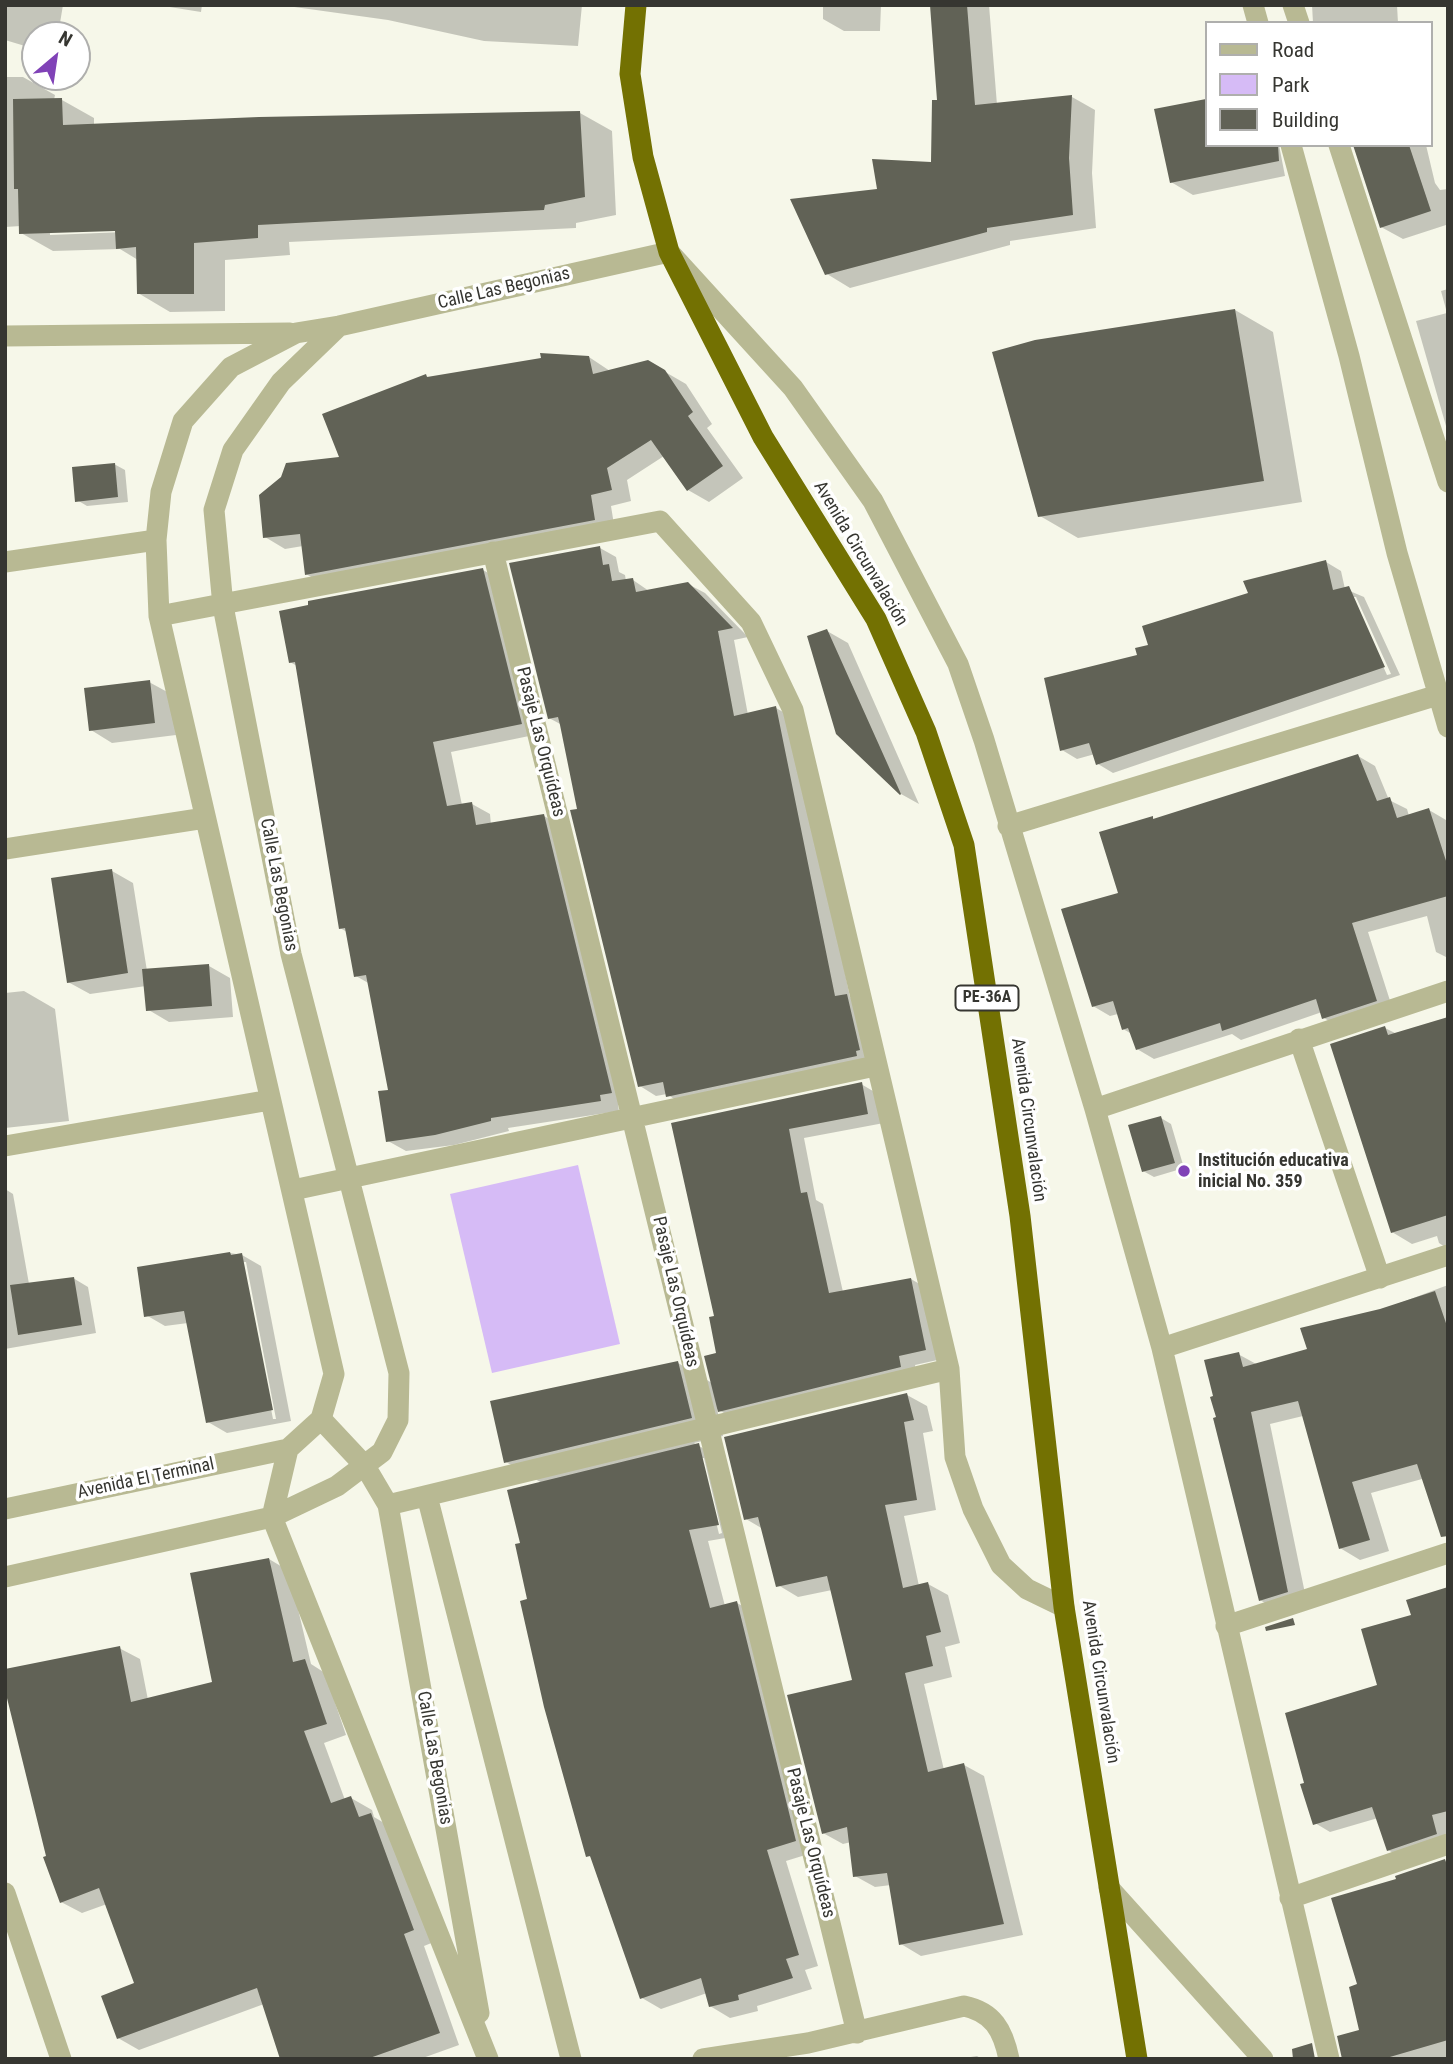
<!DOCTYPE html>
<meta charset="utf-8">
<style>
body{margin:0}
#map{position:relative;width:1453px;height:2064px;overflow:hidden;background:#f6f7e9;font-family:"Roboto Condensed",sans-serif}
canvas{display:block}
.frame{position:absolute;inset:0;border:7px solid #363631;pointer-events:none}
.legend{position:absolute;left:1205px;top:21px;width:228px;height:126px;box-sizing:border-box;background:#fff;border:2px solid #afafad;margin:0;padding:9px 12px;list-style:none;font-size:21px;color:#363631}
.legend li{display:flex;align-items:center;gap:14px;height:35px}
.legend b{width:35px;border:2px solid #afafad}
.north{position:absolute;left:21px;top:21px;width:70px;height:70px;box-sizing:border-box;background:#fff;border:2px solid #afafad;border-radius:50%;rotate:29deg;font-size:19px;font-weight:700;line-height:28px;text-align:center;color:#363631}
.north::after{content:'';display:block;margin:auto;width:24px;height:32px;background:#8042b7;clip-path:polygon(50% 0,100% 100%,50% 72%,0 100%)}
</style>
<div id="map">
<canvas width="1453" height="2064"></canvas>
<div class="frame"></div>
<ul class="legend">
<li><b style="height:9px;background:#b8b993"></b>Road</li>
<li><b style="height:19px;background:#d6bbf6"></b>Park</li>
<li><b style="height:19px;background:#616256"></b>Building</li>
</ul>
<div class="north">N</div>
</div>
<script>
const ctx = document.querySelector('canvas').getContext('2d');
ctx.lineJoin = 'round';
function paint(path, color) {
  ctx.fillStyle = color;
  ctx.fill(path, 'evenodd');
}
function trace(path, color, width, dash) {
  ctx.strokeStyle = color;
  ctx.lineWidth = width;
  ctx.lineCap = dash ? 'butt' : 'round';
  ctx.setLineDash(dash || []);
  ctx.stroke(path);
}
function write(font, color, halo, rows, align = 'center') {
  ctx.font = font + ' "Roboto Condensed",sans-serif';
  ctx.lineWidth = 7;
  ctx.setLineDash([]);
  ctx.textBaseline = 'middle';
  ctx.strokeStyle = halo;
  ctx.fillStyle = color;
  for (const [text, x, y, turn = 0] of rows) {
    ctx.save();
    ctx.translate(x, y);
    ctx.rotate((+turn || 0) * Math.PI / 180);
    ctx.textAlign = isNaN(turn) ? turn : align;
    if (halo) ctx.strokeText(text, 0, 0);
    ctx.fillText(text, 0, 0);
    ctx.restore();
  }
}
const green = new Path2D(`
 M578,1165L620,1344L492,1373L450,1194Z`);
const shadow = new Path2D(`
 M5,5H63L58,35H35V49L5,40Z
 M157,5H202L201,12Z
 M280,5H582L578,46L484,41L388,20Z
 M823,5H881L880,31H844L823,19Z
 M931,5H989L997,105L1072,97L1095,110L1092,173L1096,228L1010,241V245L850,288L827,274L879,191L933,163L939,102Z
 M1312,5H1397L1398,23H1313Z
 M5,77H23L55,95L54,100H62L94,118V125L580,113L612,131L616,215L576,223V228L289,242L290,255L225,260V311L170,312L138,293V260L120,249L53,251L21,233V226L5,227ZM124,229V232L50,235V231Z
 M1206,100V145H1279L1285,176L1193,195L1171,182L1156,111Z
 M1354,145H1426L1435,183L1440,190L1448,189V234L1446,225L1403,239L1381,227Z
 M1448,289V433L1416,321L1447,313L1441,291Z
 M1235,310L1273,332L1302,502L1078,538L1040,516Z
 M589,357L610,371L648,362L686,384L712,424L707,428L743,478L709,502L688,490L664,456L627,480L631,501L611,506L615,531L327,586L306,574L303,546L285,549L265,537L426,376L430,378Z
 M114,464L125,470L128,502L87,506L77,500Z
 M600,548L616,557L619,572L625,575L626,581L633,580L649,591L688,584L705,593L748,637L734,640L748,715L776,708L792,717L850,997L863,1005L876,1059L684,1106L667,1094L656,1096L640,1086L562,725L549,718Z
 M1326,562L1341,571L1345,589L1364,597L1400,675L1113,773L1098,764L1095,754L1077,759L1062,750L1139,657L1250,594ZM1352,597H1356L1391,674L1387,675Z
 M483,570L501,580L539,734L451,752L462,805L472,804L490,814L491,825L544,816L562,827L630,1103L618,1105L619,1111L508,1128L509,1131L454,1145L406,1151L388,1141L390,1092L370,984L356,976L347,932L340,928L297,666L290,662Z
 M827,631L848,643L919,804L901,794L838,733Z
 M149,682L171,694L176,735L112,743L91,730Z
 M1358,756L1375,766L1389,800L1407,809L1409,816L1429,810L1446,820L1448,958L1436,952L1427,916L1368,932L1393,1010L1341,1028L1324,1018L1322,1012L1241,1040L1232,1034L1154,1059L1137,1049L1132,1034L1123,1029L1118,1014L1110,1016L1093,1006L1120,894L1152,818L1156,820Z
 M112,871L133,883L147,971L209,966L230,978L233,1017L169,1022L147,1009L146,986L90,994L68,982Z
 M24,991L55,1009L69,1121L5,1128V993Z
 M1448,1019V1249L1439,1243L1437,1236L1412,1244L1392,1232L1385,1028L1397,1034Z
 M861,1084L878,1094L884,1123L804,1138L816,1200L823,1204L843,1292L911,1279L928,1289L942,1359L915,1365L917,1376L736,1420L717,1409L723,1436L694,1443L718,1457L737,1536L708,1541L725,1606L737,1603L757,1614L815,1852L786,1861L818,1966L805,1970L812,1989L757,2006L758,2011L730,2018L710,2006L707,1993L661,2009L642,1998L592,1858L588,1855L529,1601L522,1544L542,1483L506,1462L678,1363L712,1383L718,1354L716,1317L673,1124ZM700,1458H704L722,1533L719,1534Z
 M1161,1118L1171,1124L1184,1168L1154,1177L1143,1171Z
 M5,1189L13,1194L29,1284L73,1278L88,1287L96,1333L5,1349Z
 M230,1253L242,1255L261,1266L291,1421L227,1433L208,1422L188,1323L165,1326L146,1315ZM242,1262H246L276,1419H273Z
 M1448,1285V1504L1422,1479L1371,1493L1389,1551L1360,1560L1340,1548L1303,1416L1270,1424L1307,1603L1280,1612L1260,1600L1218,1418L1238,1354L1258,1365L1309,1350L1381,1310Z
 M907,1395L927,1406L933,1431L923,1433L936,1510L904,1516L919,1586L928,1584L948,1595L960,1643L945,1647L952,1677L924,1684L944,1770L964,1765L984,1776L1023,1935L921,1956L901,1944L891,1885L875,1887L855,1876L851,1842L843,1844L823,1833L854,1681L832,1590L798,1597L778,1585L763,1529L746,1519Z
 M269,1559L289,1571L311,1664L325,1673L346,1735L324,1743L345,1800L351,1798L372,1810L374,1817L391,1827L434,1942L424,1946L459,2045L420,2059H281L264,2004L139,2050L118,2038L137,1984L107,1904L82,1913L61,1902L48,1857L119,1648L140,1659L148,1700L214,1683Z
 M1448,1589V1844L1404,1859L1388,1850L1378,1818L1330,1832L1315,1823L1413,1616Z
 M1448,1860V2059H1351L1361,2031L1359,1985L1397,1877Z
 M977,2056L982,2059H958Z`);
const building = new Path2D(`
 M930,5H967L975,105L1072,95L1069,158L1073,215L987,228V232L825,275L790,199L877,189L872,159L931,162L932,100H937Z
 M62,98L63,125L259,117L580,111L585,197L545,205L544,210L258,225V238L194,243V294H137L136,247L116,249L115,231L19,234L18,189H14L13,99Z
 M1206,99V145H1278L1279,161L1170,183L1154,109Z
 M1353,145H1409L1431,211L1380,228Z
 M1235,309L1264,481L1038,517L992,352L1035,340Z
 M540,353L589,356L593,374L648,360L665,370L693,412L688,416L723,466L687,491L651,440L607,468L612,490L591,495L595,520L305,575L300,534L263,538L259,495L281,477L286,463L339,457L322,414L426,374L427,377L541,358Z
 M115,463L118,497L75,502L72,467Z
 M600,546L603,565L609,564L612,581L633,578L636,592L688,582L733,628L718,631L734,716L776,706L835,996L847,994L860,1050L856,1051L857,1056L666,1097L663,1082L638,1087L570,810L577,809L560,725L558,717L548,719L509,563Z
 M1326,560L1333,590L1349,586L1385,667L1096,765L1089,743L1060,751L1044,678L1137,655L1135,648L1148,645L1142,626L1248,593L1243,581Z
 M483,568L522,724L433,742L447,806L472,802L476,825L544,814L612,1093L600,1095L601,1101L491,1118V1121L435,1135L386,1142L378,1091L388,1090L366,975L354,977L345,928L339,929L295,662L289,663L279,611L308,605V601Z
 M827,629L901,794L900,795L836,734L807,636Z
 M150,680L155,723L89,731L84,688Z
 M1358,754L1377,801L1390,797L1397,818L1429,808L1448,867V896L1352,923L1377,1001L1322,1019L1316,999L1222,1031L1220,1023L1136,1050L1128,1028L1122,1030L1113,1001L1092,1007L1061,909L1118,893L1099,832L1153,816V819Z
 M112,869L128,973L67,983L51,878Z
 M209,964L212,1006L146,1011L142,969Z
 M1448,1017V1215L1391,1233L1330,1044L1385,1026L1388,1035Z
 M862,1082L868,1114L789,1129L801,1193L807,1192L829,1293L911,1278L926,1350L899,1356L901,1367L718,1412L704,1356L716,1353L709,1317L714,1316L671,1123Z
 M1161,1116L1175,1163L1142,1172L1128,1125Z
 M230,1252L231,1255L242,1253L273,1410L206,1423L184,1311L144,1317L137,1267Z
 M74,1277L82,1325L18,1335L10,1285Z
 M1435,1291L1448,1329V1536L1441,1537L1417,1464L1352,1482L1370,1540L1339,1549L1298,1401L1251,1412L1288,1592L1259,1601L1213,1418L1216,1417L1210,1397L1213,1396L1204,1360L1239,1352L1243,1367L1307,1349L1300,1328L1380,1309Z
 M678,1361L692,1418L504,1463L490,1401Z
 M907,1393L914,1420L904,1422L917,1500L885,1505L903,1588L928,1582L941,1632L926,1636L933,1666L905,1673L928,1772L964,1763L1004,1924L899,1945L887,1873L853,1877L847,1827L822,1834L787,1695L852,1680L827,1576L776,1587L758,1517L744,1520L724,1437Z
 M699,1443L719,1525L689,1530L710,1608L737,1601L796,1841L767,1850L799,1955L786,1959L793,1978L738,1995L739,2000L709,2007L701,1978L640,1999L590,1856L586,1857L544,1707L520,1601L527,1599L515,1544L520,1543L507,1490Z
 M269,1558L293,1662L305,1659L327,1724L304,1731L331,1803L351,1796L359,1817L371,1813L414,1930L404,1934L440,2033L367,2059H280L257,1988L117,2039L101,1996L134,1983L99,1888L60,1903L43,1857L46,1856L5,1690V1669L120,1646L131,1702L212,1682L190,1573Z
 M1448,1587V1811L1432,1815L1437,1834L1387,1851L1372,1807L1313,1825L1300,1784L1304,1783L1285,1713L1377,1685L1361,1629L1411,1615L1406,1600Z
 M1293,1618L1295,1625L1266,1631L1265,1627Z
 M1445,1859L1448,1869V2040L1383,2059H1342L1337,2036L1359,2030L1349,1987L1357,1984L1331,1898L1396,1879L1395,1876Z
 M1312,2043L1315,2059H1293L1292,2049Z`);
const minor = new Path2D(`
 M1253,5L1258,23
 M1293,5L1299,23
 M1291,145L1349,356L1397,553L1448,727
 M1339,145L1448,482
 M5,336L290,333
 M493,552L857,2033
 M5,562L156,540
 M159,616L660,521L751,622L793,710L949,1369L955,1457L973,1509L1001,1565L1027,1589L1064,1607
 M1008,826L1438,695
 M5,849L205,818
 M1299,1039L1380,1278
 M1095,1109L1448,991
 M5,1146L270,1100
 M293,1190L875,1066
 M1162,1348L1448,1255
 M321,1419L365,1466L388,1505L479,2013
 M427,1496L571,2059
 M388,1505L949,1369
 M5,1509L288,1449
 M5,1577L272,1517L337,1486L382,1452L398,1420L399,1373L291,954L223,606L214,510L233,450L281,382L339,326
 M1226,1626L1448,1553
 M1109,1888L1263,2059
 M5,1893L61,2059
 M1290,1898L1448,1844
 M488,2059L272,1517L288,1449L321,1419L334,1374L159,616L156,540L161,492L183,421L231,367L296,333L339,326L669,252L793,388L873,501L958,664L984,740L1095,1109L1162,1348L1329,2059
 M703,2059L808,2043L964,2006C993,2012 1003,2030 1009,2059`);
const highway = new Path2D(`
 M636,5L630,74L643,157L669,252L763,437L876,619L926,732L964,845L1020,1216L1064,1607L1137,2059`);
const markers = [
 [1184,1171,7,"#8042b7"]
];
const shields = [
 [987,998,63]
];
const shieldNames = [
 ["PE-36A",987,998]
];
const streetNames = [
 ["Calle Las Begonias",504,289,-13],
 ["Avenida Circunvalación",860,554,59],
 ["Pasaje Las Orquídeas",540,742,76],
 ["Calle Las Begonias",278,885,79],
 ["Avenida Circunvalación",1028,1120,82],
 ["Pasaje Las Orquídeas",675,1292,77],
 ["Avenida El Terminal",146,1479,-12],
 ["Avenida Circunvalación",1100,1682,81],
 ["Calle Las Begonias",434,1758,80],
 ["Pasaje Las Orquídeas",810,1843,76]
];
const poiNames = [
 ["Institución educativa",1198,1161],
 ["inicial No. 359",1198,1182]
];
paint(green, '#d6bbf6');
paint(shadow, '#0003');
paint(building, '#616256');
trace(minor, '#b8b993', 21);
trace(highway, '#737102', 21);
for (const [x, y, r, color] of markers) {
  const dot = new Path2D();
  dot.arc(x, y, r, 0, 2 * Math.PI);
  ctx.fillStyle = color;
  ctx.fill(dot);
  trace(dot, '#fff', 2.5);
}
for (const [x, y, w] of shields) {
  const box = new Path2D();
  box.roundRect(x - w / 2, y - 12.5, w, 25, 5);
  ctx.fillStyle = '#fff';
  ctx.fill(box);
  trace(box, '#363631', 2);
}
write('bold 16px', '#363631', null, shieldNames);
write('18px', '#363631', '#fff', streetNames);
write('bold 18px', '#363631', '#fff', poiNames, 'left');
</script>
